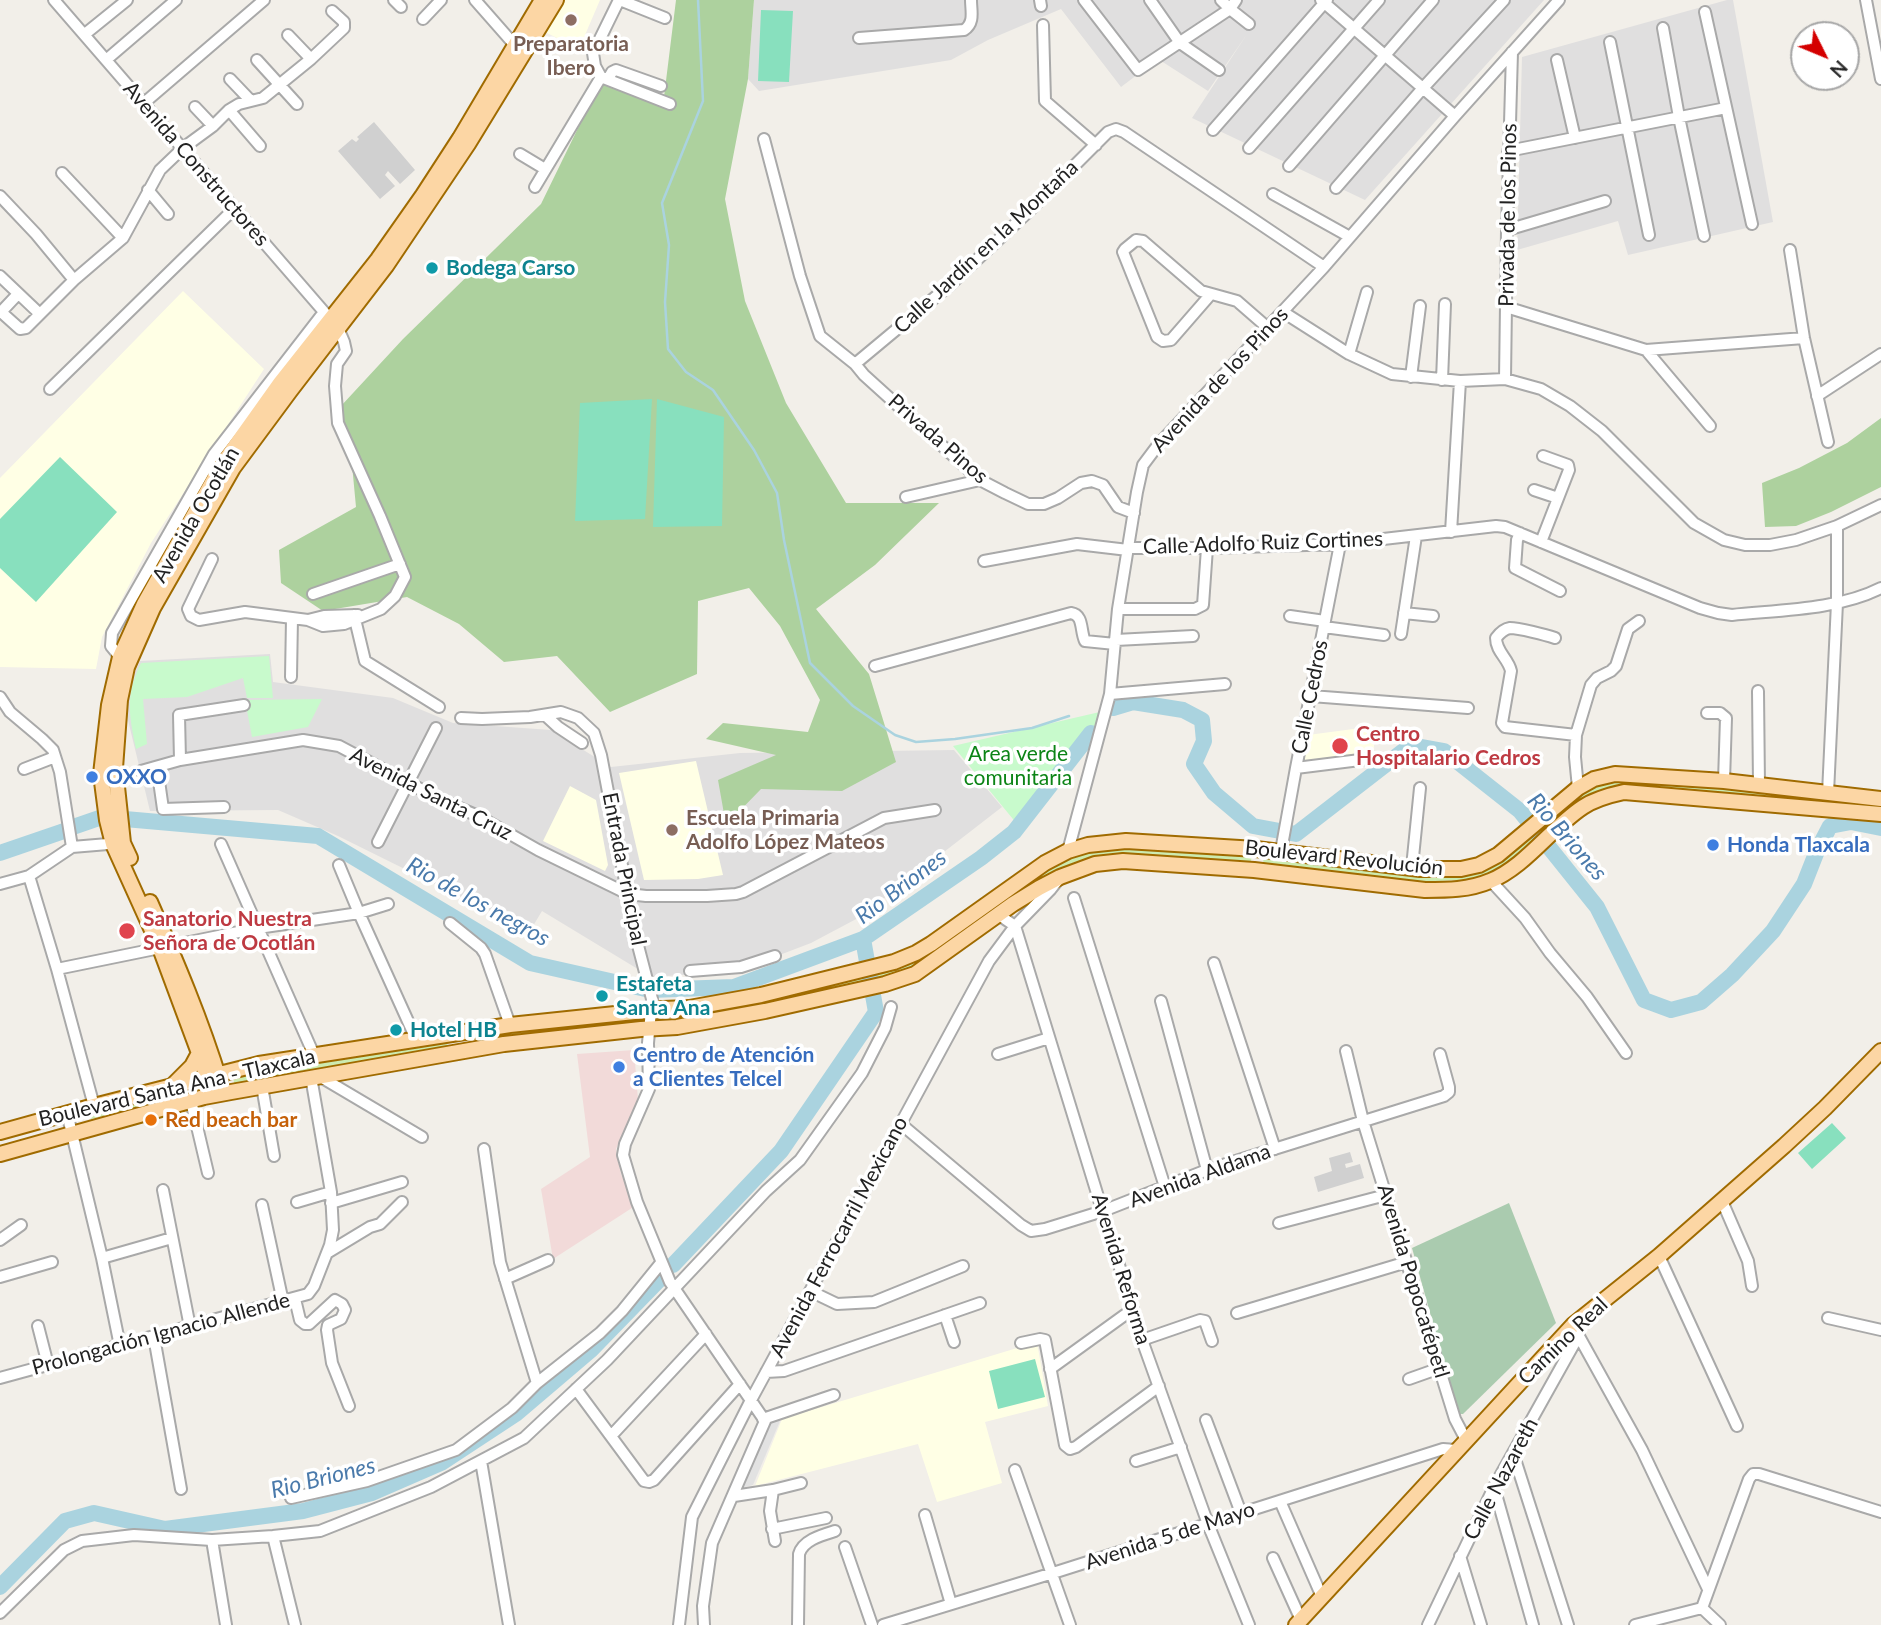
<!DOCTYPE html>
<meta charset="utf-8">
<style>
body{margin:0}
#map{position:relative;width:1881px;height:1625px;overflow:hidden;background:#f2efe9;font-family:Lato,sans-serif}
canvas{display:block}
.north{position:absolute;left:1790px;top:21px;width:70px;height:70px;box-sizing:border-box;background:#fff;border:2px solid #a7a7a7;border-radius:50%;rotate:133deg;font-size:19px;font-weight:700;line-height:28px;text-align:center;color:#222}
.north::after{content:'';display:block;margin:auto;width:24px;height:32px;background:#d40000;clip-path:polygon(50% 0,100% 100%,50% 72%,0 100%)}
</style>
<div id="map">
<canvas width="1881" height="1625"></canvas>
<div class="north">N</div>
</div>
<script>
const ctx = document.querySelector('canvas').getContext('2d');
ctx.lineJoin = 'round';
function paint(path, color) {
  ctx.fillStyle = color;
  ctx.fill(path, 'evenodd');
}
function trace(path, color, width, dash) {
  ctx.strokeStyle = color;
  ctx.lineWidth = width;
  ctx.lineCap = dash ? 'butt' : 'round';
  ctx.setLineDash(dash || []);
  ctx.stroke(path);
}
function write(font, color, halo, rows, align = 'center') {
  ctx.font = font + ' Lato,sans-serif';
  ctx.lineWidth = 7;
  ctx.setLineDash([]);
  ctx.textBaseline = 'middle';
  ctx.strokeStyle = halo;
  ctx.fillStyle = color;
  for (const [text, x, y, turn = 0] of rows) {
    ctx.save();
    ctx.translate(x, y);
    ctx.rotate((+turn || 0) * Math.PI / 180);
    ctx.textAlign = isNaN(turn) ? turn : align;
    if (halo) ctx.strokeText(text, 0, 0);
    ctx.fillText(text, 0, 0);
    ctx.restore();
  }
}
const residential = new Path2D(`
 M754,0H1544L1365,200L1192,118L1247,34L1208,91L1158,59L1121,87L1061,9L988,40L951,60L759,91L748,79Z
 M1727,0H1733L1773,222L1628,255L1618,221L1517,250L1522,57Z
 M270,654L273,682L393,698L453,723L551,730L611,767L740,753L954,750L1002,807L860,917L811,943L756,964L713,973L651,977L542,911L530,931L338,836L278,810L150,811L127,716L131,681L140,661Z`);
const commercial = new Path2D(`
 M634,1050L638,1100L616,1149L621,1174L635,1206L553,1259L541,1189L590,1157L577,1054Z`);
const education = new Path2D(`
 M562,0H600L579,49L543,31Z
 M183,291L264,369L151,543L102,637L96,669L0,667V478Z
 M1376,726L1373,756L1301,765L1308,735Z
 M696,761L723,875L698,879L644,880L619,773Z
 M570,786L596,800L608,865L605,871L543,841Z
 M1037,1342L1048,1406L985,1422L1002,1483L937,1502L918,1444L755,1486L782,1419Z`);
const religious = new Path2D(`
 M374,122L415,170L400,184L388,171L385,175L395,186L380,199L338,151L352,139L356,142L359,139L357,137Z
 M1350,1152L1353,1162L1345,1164L1346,1168L1360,1164L1364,1178L1318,1192L1314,1177L1332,1171L1329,1158Z`);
const grass = new Path2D(`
 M1621,778L1876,801L1875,811L1622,787L1580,801L1503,865L1487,875L1476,879L1422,882L1263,864L1264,853L1461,871L1561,805L1600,783Z
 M1126,846L1253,852L1250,865L1125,858L1072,870L930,963L803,1002L799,986L893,964L1021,883L1071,856Z
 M585,1021L582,1028L473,1043L490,1033Z
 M451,1038L444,1050L235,1088L233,1077Z
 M200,1085V1087L196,1089L126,1110L91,1119L88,1113Z`);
const forest = new Path2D(`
 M676,0H754L748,79L725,199L745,301L786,403L846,503H939L875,565L816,609L869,674L896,762L842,791L761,789L726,825L718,780L776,755L706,739L723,723L808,732L820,700L780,626L749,588L698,601L697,674L610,712L557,656L504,662L459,624L407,597L323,611L281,583L279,550L356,507L351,454L341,406L403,339L541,204L600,83L663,105Z
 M1881,418V487L1831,512L1796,526L1765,527L1762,483L1799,468L1847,443Z`);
const cemetery = new Path2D(`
 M1509,1203L1556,1323L1463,1414H1458L1412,1248Z`);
const park = new Path2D(`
 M269,656L273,698H247L243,678L187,697L143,699L147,744L136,749C129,715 125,695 141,663Z
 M322,699L308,727L252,737L245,700Z
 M1104,711L1102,718L1017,824L953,746Z`);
const pitch = new Path2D(`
 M761,10L793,11L789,82L758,81Z
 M652,399L645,519L575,521L580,403Z
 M657,399L724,417L722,526L653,527Z
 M60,457L117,512L36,602L0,568V519Z
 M1832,1123L1846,1138L1812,1169L1798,1153Z
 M1035,1359L1045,1397L998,1409L989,1371Z`);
const parking = new Path2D(`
 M771,1418L780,1421L753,1485L741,1488Z`);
const stream = new Path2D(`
 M698,0L703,101L662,203L669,245L665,302L668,349L686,372L713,390L754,450L777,493L784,540L810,663L853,706L895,735L916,742L955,739L1032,728L1069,716`);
const river = new Path2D(`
 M1113,708L1133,702L1183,710L1202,720L1204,741L1194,764L1214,793L1253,826L1296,834L1411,745L1444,751L1520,811L1597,907L1644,1000L1671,1010L1701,1002L1732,975L1773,931L1804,884L1817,851L1830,826L1851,822L1881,828
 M73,827L102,817L318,836L530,963L650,990L734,987L863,939
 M0,853L64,831
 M673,1265L781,1151L876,1012L863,939L981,858L1014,832L1091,733
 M0,1587L65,1521L94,1513L165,1529L303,1511L372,1493L441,1463L517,1413L591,1350L659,1280`);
const minor = new Path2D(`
 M54,0L338,328L344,342L346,351L337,364L335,386L338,423L380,516L405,577L395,596L381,609L344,624L323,626L308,620L245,612L199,620L191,616L188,609L212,559
 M394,0L401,7
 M475,0L519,50
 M619,0L593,53L595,66L601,77L670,104
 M620,0L665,18
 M1040,0L1041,6
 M1084,0L1138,70L1230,9L1236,0
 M1150,0L1180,43L1219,70
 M1221,0L1230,9L1249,24
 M1321,0L1455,116
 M1866,0L1881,79
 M1705,12L1752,224
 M423,19L441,0
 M1043,25L1045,101L1096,145
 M1663,28L1679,117L1704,236
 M85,34L127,0
 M288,35L311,59
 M859,38L964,30C975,23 971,11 971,0
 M1610,42L1649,235
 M106,60L176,0
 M257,60L297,104
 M1557,60L1575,138
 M230,79L251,101
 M608,79L612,72L616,70L661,86
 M144,103L264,0
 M195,107L213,126
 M229,110L260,146
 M1213,130L1327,0
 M764,139L800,276L820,336L855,364L864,375L980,480L1005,493L1028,504H1044L1058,498L1081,483L1092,481L1103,485L1118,507L1134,513
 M1249,148L1379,0
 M1508,151L1726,108
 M520,154L545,169
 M1289,166L1433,0
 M62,173L123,238
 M535,187L601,77
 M1336,188L1423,88L1504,0
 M148,190L168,214
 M1273,194L1350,237
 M0,196L36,234L74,280
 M1507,230L1605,201
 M1790,250L1804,338L1828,442
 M0,276L40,314
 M1211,294L1171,340L1163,341L1157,337L1123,252L1125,249L1136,240L1143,241L1201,291L1237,301L1268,328
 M1506,307L1646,350L1804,338
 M1,312L20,329L26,328L74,280L123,238L160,170L183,148L213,126L229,110L239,104L263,98L311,59L344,28V22L332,11
 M1283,312L1349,354L1392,374L1460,381L1505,379L1541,389L1570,406L1602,431L1694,523L1724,540L1745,545H1770L1796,540L1837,526L1881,505
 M0,313L18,294
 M1646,350L1710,426
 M1349,354L1367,292
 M855,364L951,284L1027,213L1108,132L1116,129L1124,132L1324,267
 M1411,377L1420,306
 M1505,379L1507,230L1512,52
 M1442,380L1445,304
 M50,389L235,208
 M1817,396L1881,354
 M1534,490L1558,498
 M906,497L980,480
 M1451,532L1460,381
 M1520,533L1517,540L1515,568L1560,591
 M1541,542L1569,470L1568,465L1543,456
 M1128,548H1207L1340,544L1496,526L1505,527L1700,608L1718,613L1732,615C1779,610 1838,610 1881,588
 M984,561L1077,544L1128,550
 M313,594L400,564
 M1118,609H1195L1203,605L1207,548
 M1404,613L1433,616
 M354,615L365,661L439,707
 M1290,616L1325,621
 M308,620L324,616L358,615
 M1324,627L1384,635
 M1401,634L1416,536
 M1555,638C1546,635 1519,628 1510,628C1504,629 1499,634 1496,638C1496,652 1508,658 1511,671L1502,723L1505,727L1576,735
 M1116,640L1193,636
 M120,657L111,646L112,633L214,454L324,312
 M875,666L1071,613C1084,615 1080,631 1085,641L1115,644
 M291,677L292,618
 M1758,691L1759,785
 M1110,694L1225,684
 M1311,696L1468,708
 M0,697L10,712L42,739L53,750L60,772L72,847
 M1707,713H1720L1726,718L1724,781
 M545,715L558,727L582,743
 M461,718L482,719L530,717L561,712L578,718L594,733L601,755L635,934L652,999L648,1043L649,1089L625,1144L623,1155L637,1202L670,1282L765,1421L712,1543L703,1606L704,1625
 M180,760L179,715L244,705
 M157,767L163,809L224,807
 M1296,768L1368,759
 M24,769L55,757
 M141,771L180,760L303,740L339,746L441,800L478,816L538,850L628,894L646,896H707L736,894L743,892L884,818L935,810
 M1578,788L1575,757L1576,735L1591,685L1597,678L1611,671L1616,666L1628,629L1639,621
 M1828,793L1837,603V526
 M378,842L436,728
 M221,844L314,1055
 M1068,851L1110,694L1118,609L1137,492L1143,465L1158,445L1324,267L1455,116L1559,0
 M1281,851L1296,768L1340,544
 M339,865L359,913L416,1039
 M1412,867L1420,788
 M29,876L57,969L94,1106
 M1491,881L1525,918L1550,953L1587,997L1626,1053
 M0,884L29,876L72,847L120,843
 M1074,898L1165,1187
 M999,915L1015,926L1142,1340L1208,1524L1249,1625
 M450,923L481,948L485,954L510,1025
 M1214,963L1275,1149
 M57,969L258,928L359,913L388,904
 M690,971L741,967L775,956
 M1161,1001L1207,1170
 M1346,1051L1363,1121L1455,1419L1466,1440
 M998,1054L1049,1038
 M319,1076L422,1137
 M262,1086L274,1156
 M191,1101L208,1173
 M67,1113L102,1258L120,1346
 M901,1124L1021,1225L1031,1231L1045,1229L1103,1211L1207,1170L1444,1096L1449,1092V1087L1440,1054
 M484,1149L500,1262L537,1383
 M163,1190L190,1327
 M1722,1201L1748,1261L1752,1286
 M297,1202L331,1192
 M331,1203L402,1182
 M262,1205L283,1302
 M1279,1223L1386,1195
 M0,1240L21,1225
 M327,1253L370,1227L380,1224L402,1202
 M1659,1256L1737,1426
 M102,1258L172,1238
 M0,1277L52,1262
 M505,1279L548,1260
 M810,1291L837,1304L874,1302L963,1266
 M295,1299L300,1320L305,1324H309L335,1300L342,1304L345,1310L341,1319L328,1325L327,1330L332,1363L349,1406
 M1237,1313L1407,1262
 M945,1315L954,1342
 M1828,1318L1881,1330
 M38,1326L48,1365
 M1576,1331L1642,1450L1708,1589
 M154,1337L181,1489
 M1142,1340L1200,1320L1205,1321L1212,1341
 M1021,1343L1040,1339L1045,1340L1065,1445L1070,1449L1076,1447L1159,1386
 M1050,1369L1133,1309
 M766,1372L784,1371L980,1303
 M0,1378L308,1294L314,1286L330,1245L333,1230L331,1192L311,1077
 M1409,1379L1440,1368
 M576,1389L644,1481L649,1482L654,1480L740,1384
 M763,1419L834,1395
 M1206,1420L1241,1513
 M611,1436L706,1334
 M1513,1453L1568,1625
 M481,1461L509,1625
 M1136,1461L1181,1447
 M1015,1470L1070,1625
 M1494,1487L1533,1625
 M773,1490L770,1511L775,1541
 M734,1496L773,1490L801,1483
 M291,1498L367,1481L456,1450L512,1408L537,1383L600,1333L622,1311L661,1263
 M1280,1501L1322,1597
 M925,1515L951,1604
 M772,1529L826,1518
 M273,1536L295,1625
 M212,1540L226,1625
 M845,1547L872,1625
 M1460,1556L1481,1625
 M1273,1558L1301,1620
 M1702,1608L1749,1479L1753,1474H1759L1881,1512
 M1702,1608L1720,1625
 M0,1613L64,1550L82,1541L134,1535L212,1540L273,1536L320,1531L431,1487L524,1438L607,1360L766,1191L800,1160L862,1073L885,1028L891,1007
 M679,1625L692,1517L751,1400L989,961L1015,926L1051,889L1059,879
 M798,1625L799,1554C803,1540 822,1535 835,1531
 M883,1625L1053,1573L1443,1449L1456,1450
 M1428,1625L1494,1487L1579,1335
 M1635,1625L1702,1608`);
const major = new Path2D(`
 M130,858L123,843L115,768L120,700L127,667L153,608L233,468L290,391L386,266L468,144L556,0
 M150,902C176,961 201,1020 220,1082
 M174,1084L192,1066L199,1053
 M210,1087L199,1053L160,948L113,844L107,820L101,774L109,705L120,657L144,604L223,463L280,383L378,259L423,195L460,138L542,0
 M0,1132L94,1106L259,1064L510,1025L663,1009L689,1008L761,995L894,962L916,953L931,944L1045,863L1068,851L1088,845L1126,841L1256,849L1420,869H1461L1479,865L1498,855L1578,788L1594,779L1615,774L1724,781L1881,799
 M0,1154L204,1097L231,1092L504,1044L641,1029L677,1027L765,1011L885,984L915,974L1013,904L1039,888L1060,877L1095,864L1123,861L1254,870L1425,890C1447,890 1469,890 1490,881C1525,867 1551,828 1583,807C1595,799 1610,795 1624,792L1881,814
 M1296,1625L1573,1325L1659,1256L1784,1146L1825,1108L1881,1051`);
const markers = [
 [571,20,7,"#8d6e63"],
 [432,268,7,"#0f9aa8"],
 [1340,746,9,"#e0444e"],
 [92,777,7,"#3f7fe0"],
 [672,830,7,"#8d6e63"],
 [1713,845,7,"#3f7fe0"],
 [127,931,9,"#e0444e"],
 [602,996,7,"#0f9aa8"],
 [396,1030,7,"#0f9aa8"],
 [619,1067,7,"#3f7fe0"],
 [151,1120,7,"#e8710a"]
];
const educationNames = [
 ["Preparatoria",571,44],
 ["Ibero",571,68],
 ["Escuela Primaria",686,818,"left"],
 ["Adolfo López Mateos",686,842,"left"]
];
const streetNames = [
 ["Avenida Constructores",196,164,49],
 ["Privada de los Pinos",1508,215,-89],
 ["Calle Jardín en la Montaña",986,247,-43],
 ["Avenida de los Pinos",1220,380,-47],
 ["Privada Pinos",938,439,41],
 ["Avenida Ocotlán",196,515,-60],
 ["Calle Adolfo Ruiz Cortines",1263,543,-2],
 ["Calle Cedros",1310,697,-79],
 ["Avenida Santa Cruz",431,794,27],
 ["Boulevard Revolución",1344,858,6],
 ["Entrada Principal",624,869,79],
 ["Boulevard Santa Ana - Tlaxcala",177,1088,-13],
 ["Avenida Aldama",1200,1176,-20],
 ["Avenida Ferrocarril Mexicano",839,1237,-62],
 ["Avenida Reforma",1121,1269,73],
 ["Avenida Popocatépetl",1413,1281,73],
 ["Prolongación Ignacio Allende",161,1334,-15],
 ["Camino Real",1563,1341,-44],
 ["Calle Nazareth",1501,1479,-62],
 ["Avenida 5 de Mayo",1170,1536,-18]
];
const cultureNames = [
 ["Bodega Carso",446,268],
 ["Estafeta",616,984],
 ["Santa Ana",616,1008],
 ["Hotel HB",410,1030]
];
const healthNames = [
 ["Centro",1356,734],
 ["Hospitalario Cedros",1356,758],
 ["Sanatorio Nuestra",143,919],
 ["Señora de Ocotlán",143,943]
];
const parkNames = [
 ["Area verde",1018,754],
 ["comunitaria",1018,778]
];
const shopNames = [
 ["OXXO",106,777],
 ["Honda Tlaxcala",1727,845],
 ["Centro de Atención",633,1055],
 ["a Clientes Telcel",633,1079]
];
const foodNames = [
 ["Red beach bar",165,1120]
];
const waterNames = [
 ["Rio Briones",1567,837,49],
 ["Rio Briones",901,887,-37],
 ["Rio de los negros",478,902,29],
 ["Rio Briones",323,1478,-14]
];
paint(residential, '#e0dfdf');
paint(commercial, '#f2dad9');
paint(education, '#ffffe5');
paint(religious, '#d0d0d0');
paint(grass, '#cdebb0');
paint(forest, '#add19e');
paint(cemetery, '#aacbaf');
paint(park, '#c8facc');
paint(pitch, '#88e0be');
paint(parking, '#e2e2e2');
trace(stream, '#aad3df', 2.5);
trace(river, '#aad3df', 16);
trace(minor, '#a9a9a9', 14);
trace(major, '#a06b00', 18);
trace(minor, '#fff', 10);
trace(major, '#fcd6a4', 14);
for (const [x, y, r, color] of markers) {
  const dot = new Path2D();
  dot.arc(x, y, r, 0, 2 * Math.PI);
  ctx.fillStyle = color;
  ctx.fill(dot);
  trace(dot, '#fff', 2.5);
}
write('bold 21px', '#785e54', '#fff', educationNames);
write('21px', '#222', '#fff', streetNames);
write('bold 21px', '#0d838f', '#fff', cultureNames, 'left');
write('bold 21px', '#be3a42', '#fff', healthNames, 'left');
write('21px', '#0c8416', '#fff', parkNames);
write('bold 21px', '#366cbe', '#fff', shopNames, 'left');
write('bold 21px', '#c56008', '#fff', foodNames, 'left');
write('italic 23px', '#4a7aab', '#fff', waterNames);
</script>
